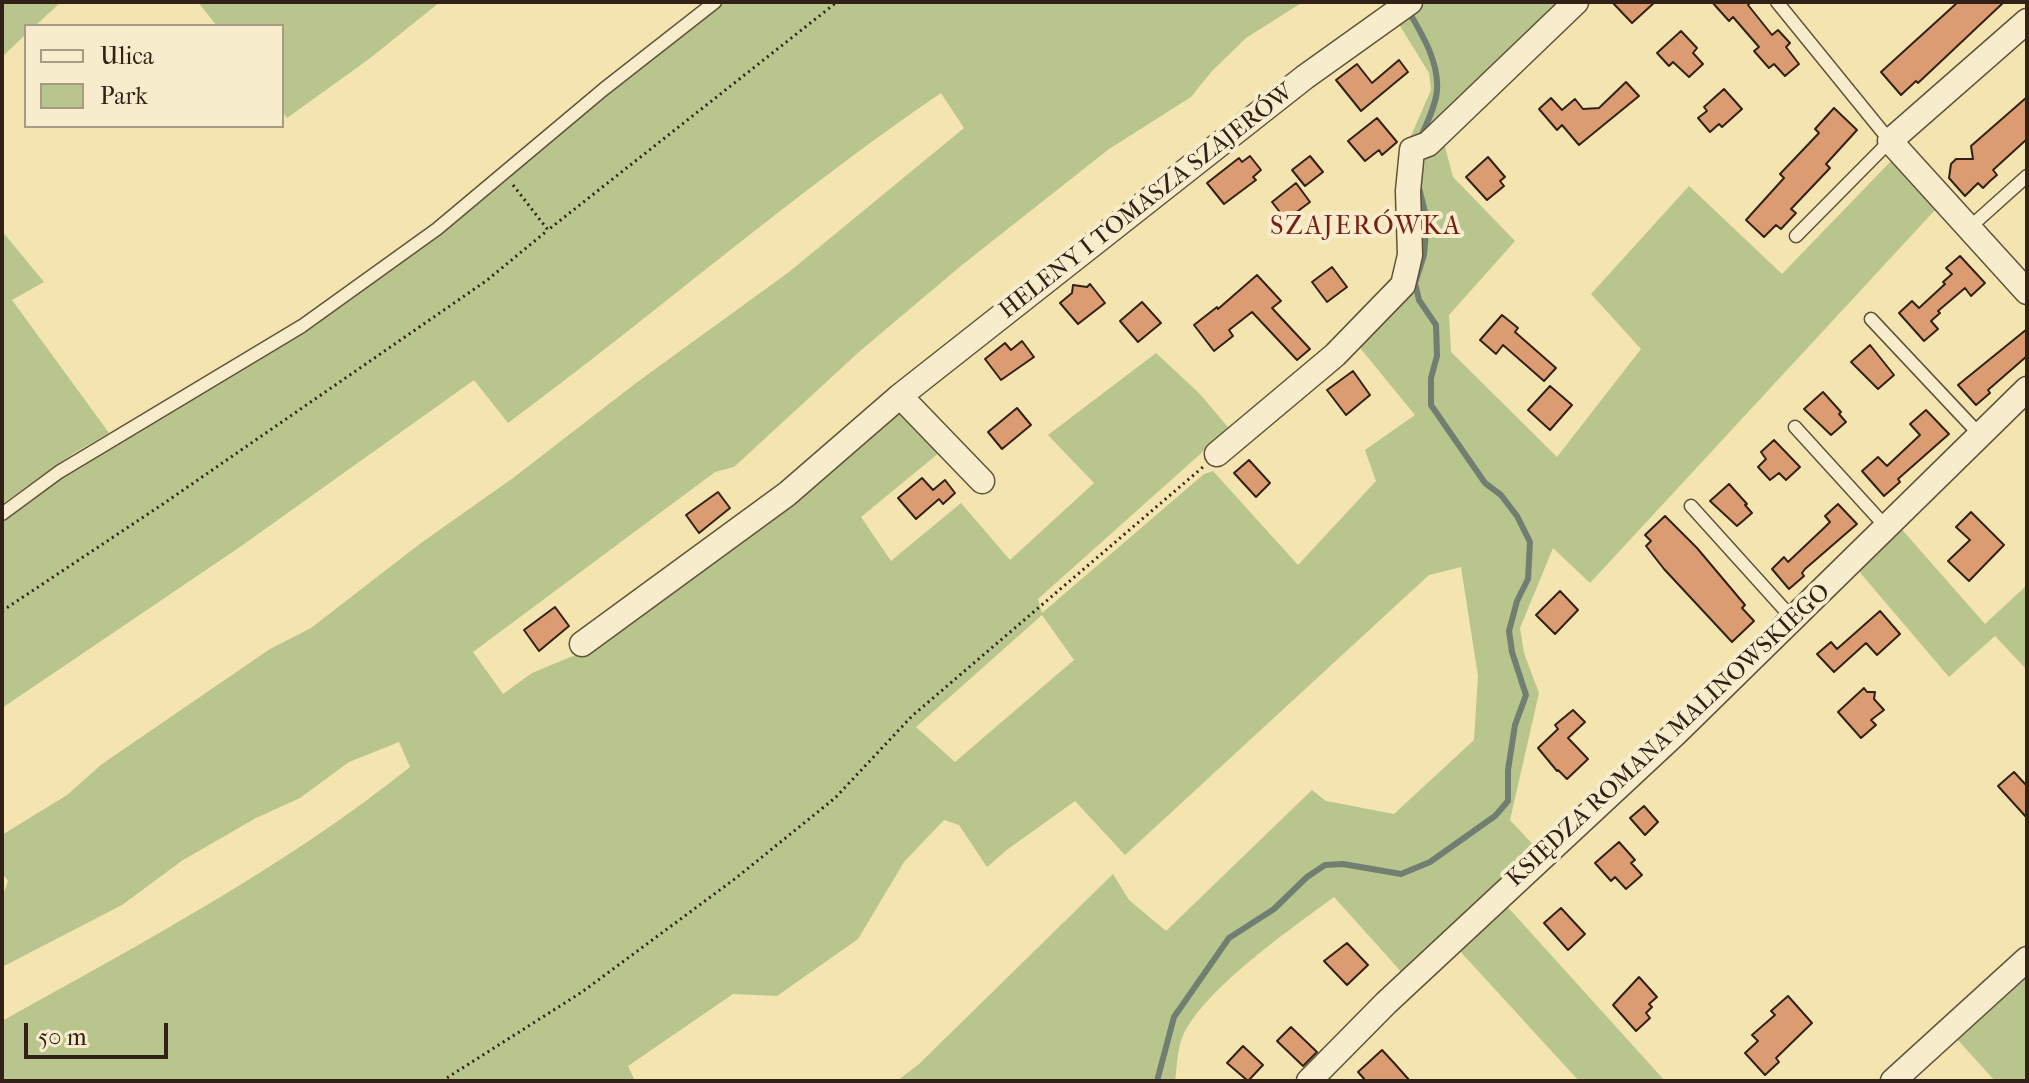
<!DOCTYPE html>
<meta charset="utf-8">
<style>
body{margin:0}
#map{position:relative;width:2029px;height:1083px;overflow:hidden;background:#f3e4b0;font-family:"IM FELL French Canon",serif}
canvas{display:block}
.frame{position:absolute;inset:0;border:4px solid #312116;pointer-events:none}
.legend{position:absolute;left:24px;top:24px;width:260px;height:104px;box-sizing:border-box;background:#f7edcc;border:2px solid #a89b83;margin:0;padding:10px 14px;list-style:none;font-size:24px;color:#312116}
.legend li{display:flex;align-items:center;gap:16px;height:40px}
.legend b{width:40px;border:2px solid #a89b83}
.scale{position:absolute;left:24px;top:1023px;width:144px;height:36px;box-sizing:border-box;border:4px solid #312116;border-top:0;padding-left:10px;font-size:24px;line-height:28px;white-space:nowrap;color:#312116;-webkit-text-stroke:6px #f7edcc;paint-order:stroke}
</style>
<div id="map">
<canvas width="2029" height="1083"></canvas>
<div class="frame"></div>
<ul class="legend">
<li><b style="height:10px;background:#f7edcc"></b>Ulica</li>
<li><b style="height:22px;background:#b8c58d"></b>Park</li>
</ul>
<div class="scale">50 m</div>
</div>
<script>
const ctx = document.querySelector('canvas').getContext('2d');
ctx.lineJoin = 'round';
function paint(path, color) {
  ctx.fillStyle = color;
  ctx.fill(path, 'evenodd');
}
function trace(path, color, width, dash) {
  ctx.strokeStyle = color;
  ctx.lineWidth = width;
  ctx.lineCap = dash ? 'butt' : 'round';
  ctx.setLineDash(dash || []);
  ctx.stroke(path);
}
function write(font, color, halo, rows, align = 'center') {
  ctx.font = font + ' "IM FELL French Canon",serif';
  ctx.lineWidth = 8;
  ctx.setLineDash([]);
  ctx.textBaseline = 'middle';
  ctx.strokeStyle = halo;
  ctx.fillStyle = color;
  for (const [text, x, y, turn = 0] of rows) {
    ctx.save();
    ctx.translate(x, y);
    ctx.rotate((+turn || 0) * Math.PI / 180);
    ctx.textAlign = isNaN(turn) ? turn : align;
    if (halo) ctx.strokeText(text, 0, 0);
    ctx.fillText(text, 0, 0);
    ctx.restore();
  }
}
const green = new Path2D(`
 M2,2H61L35,26H26V34L2,57Z
 M198,2H440L369,59L287,118L282,111V26H217Z
 M723,2H1303L1246,38L1212,71L1191,97L1109,149L962,265L860,351L734,467L715,472L473,652L503,694L532,673L573,656L639,613L898,407L940,452L861,517L891,561L961,503L1010,560L1094,483L1048,435L1156,353L1199,393L1232,432L1207,448L1038,599L1042,613L1204,474L1213,471L1298,565L1376,481L1365,450L1415,415L1356,343L1397,302L1416,161L1430,157L1444,143L1453,177L1515,241L1449,315L1451,352L1557,457L1641,349L1591,294L1689,186L1782,274L1892,160L1935,210L1590,583L1553,548L1520,628L1524,653L1539,693L1510,820L1539,851L1405,976L1334,897C1292,928 1201,991 1182,1038C1177,1051 1177,1068 1175,1081H897L919,1064L1113,874L1129,900L1166,931L1312,790L1326,801L1394,814L1474,740L1478,676L1461,567L1429,575L1125,855L1075,801L1008,849L987,867L959,825L944,820L904,862L858,939L777,996L733,994L628,1066L635,1081H2V1021C142,943 285,867 410,767L399,742L349,762L300,798L256,818L183,860L122,905L2,967V898L8,881L2,873V835L67,795L102,764L270,649L311,628L421,543L513,478L636,383L789,272L964,128L941,93C791,195 654,315 508,423L474,380L237,549L2,708V517L82,463L244,365L522,163ZM1042,615L1074,660L955,762L916,727Z
 M1423,2H1564L1432,133L1407,145L1431,90L1429,73L1397,21Z
 M2,231L44,282L12,300L109,433L74,453L2,504Z
 M1898,525L1985,624L2027,585V670L1995,636L1949,677L1857,569Z
 M1504,903L1665,1081H1579L1458,949Z
 M2027,972V1081H1995L1957,1039Z`);
const stream = new Path2D(`
 M1409,12C1422,34 1439,62 1437,90C1436,106 1426,124 1420,139
 M1157,1081L1174,1017L1229,938L1274,909L1307,877L1325,865L1343,864L1401,874L1430,862L1495,816L1508,801V770L1515,725L1526,695L1512,652L1509,631L1517,601L1528,579L1530,542L1517,516L1501,495L1485,483L1431,405V378L1437,356L1436,325L1419,300L1415,283L1424,255L1427,220L1419,188`);
const building = new Path2D(`
 M1612,2H1655L1632,23Z
 M1712,2H1751L1748,5L1772,35L1778,30L1790,43L1786,47L1799,64L1785,76L1774,64L1769,68L1754,51L1759,47L1733,17L1729,21Z
 M1958,2H2004L1918,83L1916,81L1901,95L1881,72Z
 M1681,31L1697,48L1693,53L1703,64L1689,77L1673,62L1669,66L1657,53Z
 M1399,60L1408,72L1361,111L1336,80L1357,64L1372,83Z
 M1626,82L1639,96L1579,145L1562,125L1557,130L1539,109L1551,98L1562,110L1575,99L1583,109L1599,108Z
 M1724,89L1742,109L1722,127L1719,124L1710,132L1698,118L1707,111L1704,107Z
 M2027,97V139L1993,170L1997,175L1990,181L1983,188L1978,183L1965,196L1949,178L1951,164L1956,159H1973L1971,146Z
 M1834,108L1857,130L1826,164L1830,168L1791,209L1796,213L1781,229L1776,225L1764,237L1746,220L1784,178L1780,174L1819,133L1815,129Z
 M1377,118L1397,142L1382,155L1379,150L1365,161L1348,141Z
 M1250,156L1261,170L1253,177L1256,180L1224,204L1207,183L1239,158L1242,162Z
 M1310,156L1323,172L1305,186L1292,170Z
 M1488,157L1505,177L1500,181L1504,186L1487,200L1466,177Z
 M1296,183L1310,202L1286,220L1272,202Z
 M1960,256L1985,283L1971,296L1965,288L1938,311L1940,313L1931,321L1938,329L1924,341L1899,313L1912,301L1919,308L1945,284L1943,282L1952,274L1946,268Z
 M1332,267L1347,287L1327,302L1312,282Z
 M1257,275L1281,301L1272,308L1310,349L1297,360L1252,312L1229,330L1233,336L1214,351L1194,325L1217,307L1218,309Z
 M1090,284L1105,303L1078,324L1060,303L1072,293L1073,285L1087,287Z
 M1142,302L1161,323L1138,342L1120,321Z
 M1502,315L1518,328L1515,332L1556,368L1544,381L1503,345L1496,354L1480,340Z
 M2027,329V356L1988,390L1990,393L1976,405L1958,385Z
 M1022,341L1034,357L1001,380L985,359L1005,343L1011,350Z
 M1870,345L1894,375L1878,389L1851,362Z
 M1353,371L1370,395L1346,415L1327,390Z
 M1550,386L1572,405L1550,430L1528,410Z
 M1823,392L1841,412L1839,414L1846,422L1831,435L1804,409Z
 M1017,408L1031,425L1002,449L988,432Z
 M1926,410L1949,434L1898,479L1900,482L1884,496L1862,471L1878,457L1887,466L1920,435L1910,424Z
 M1774,440L1800,467L1786,480L1779,473L1770,480L1758,467L1766,459L1761,452Z
 M1249,460L1270,483L1256,497L1234,473Z
 M922,478L933,490L945,480L955,493L943,504L939,499L916,519L898,498Z
 M1729,484L1747,504L1745,505L1752,513L1737,526L1710,501Z
 M718,492L730,508L699,533L686,515Z
 M1838,504L1857,524L1805,569L1802,573L1804,576L1789,589L1772,569L1784,557L1788,562L1825,527L1830,522L1825,516Z
 M1971,512L2004,545L1969,581L1948,561L1970,540L1956,527Z
 M1665,516L1697,548L1745,605L1742,608L1754,621L1732,642L1664,569L1646,546L1651,541L1645,535Z
 M1560,591L1578,610L1555,634L1536,615Z
 M555,607L569,626L539,651L524,630Z
 M1880,611L1900,634L1877,655L1866,643L1834,672L1817,654L1831,642L1837,649Z
 M1864,688L1867,692H1875L1874,699L1884,710L1871,720L1876,725L1861,738L1838,712Z
 M1573,710L1585,722L1568,738L1588,759L1567,779L1558,770L1557,771L1538,748L1558,729L1555,725Z
 M2014,772L2027,786V818L1998,786Z
 M1644,806L1658,822L1645,835L1630,818Z
 M1619,842L1635,860L1631,863L1642,875L1626,889L1615,877L1611,881L1595,863Z
 M1561,908L1585,934L1568,950L1544,923Z
 M1347,943L1368,965L1347,985L1324,961Z
 M1639,977L1657,997L1649,1004L1652,1007L1646,1013L1650,1018L1636,1031L1613,1005Z
 M1788,996L1812,1023L1776,1058L1779,1062L1765,1075L1745,1053L1758,1041L1752,1035L1775,1015L1771,1011Z
 M1291,1027L1317,1052L1303,1066L1277,1041Z
 M1243,1046L1263,1065L1248,1081L1227,1063Z
 M1382,1050L1395,1064L1410,1081H1366L1358,1072Z`);
const path = new Path2D(`
 M513,185L548,230L837,2
 M2,611L163,504L486,281L548,230
 M442,1081L582,992L736,878L835,798L912,716L1203,467`);
const service = new Path2D(`
 M1777,2L1890,141L1796,236
 M1969,228L2027,176
 M1871,319L1980,435
 M1795,427L1887,528
 M1691,506L1793,619
 M2,514L59,472L302,326L437,229L604,89L715,2`);
const minor = new Path2D(`
 M2027,21L1890,141L2027,292
 M900,396L982,481
 M1217,454L1335,355L1403,285L1410,255L1408,191L1412,150L1428,144L1576,2
 M582,644L787,494L900,396L1305,77L1410,2
 M1309,1081L1386,1003L1676,733L2027,389
 M1893,1081L2027,959`);
const streetNames = [
 ["HELENY I TOMASZA SZAJERÓW",1147,202,-38],
 ["KSIĘDZA ROMANA MALINOWSKIEGO",1669,736,-43]
];
const neighbourhoodNames = [
 ["SZAJERÓWKA",1366,228]
];
paint(green, '#b8c58d');
trace(stream, '#717f73', 6);
paint(building, '#dc9c71');
trace(building, '#312116', 2);
trace(service, '#62523c', 15);
trace(minor, '#62523c', 27);
trace(path, '#312116', 3, [2, 4]);
trace(service, '#f7edcc', 12);
trace(minor, '#f7edcc', 24);
write('24px', '#312116', '#f7edcc', streetNames);
ctx.letterSpacing = '2px';
write('26px', '#7a1f14', '#f7edcc', neighbourhoodNames);
ctx.letterSpacing = '0px';
</script>
